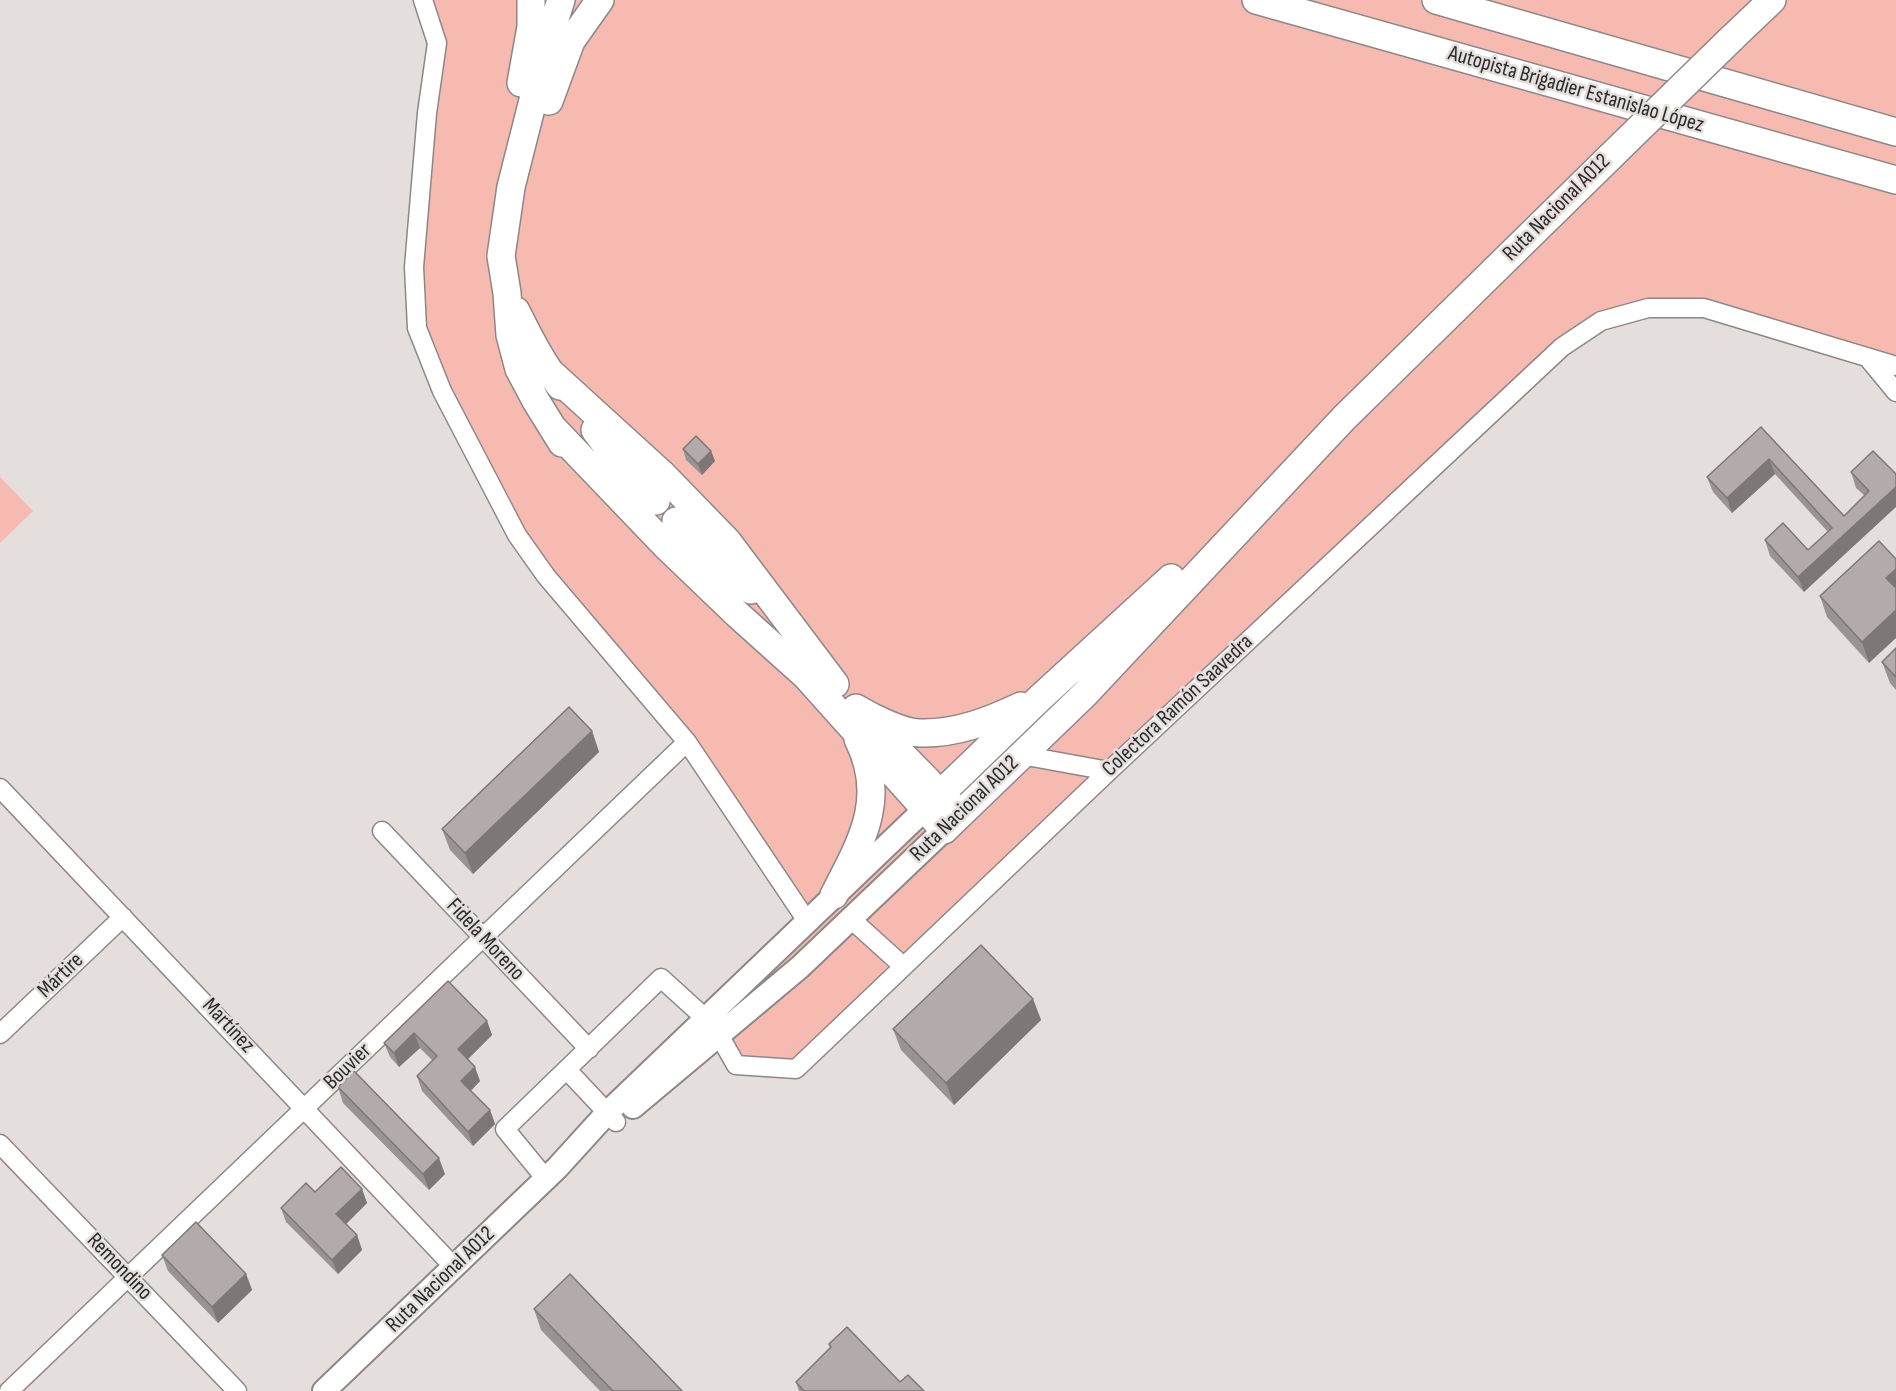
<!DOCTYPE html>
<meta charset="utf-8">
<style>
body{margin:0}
canvas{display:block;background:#e4dedc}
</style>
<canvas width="1896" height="1391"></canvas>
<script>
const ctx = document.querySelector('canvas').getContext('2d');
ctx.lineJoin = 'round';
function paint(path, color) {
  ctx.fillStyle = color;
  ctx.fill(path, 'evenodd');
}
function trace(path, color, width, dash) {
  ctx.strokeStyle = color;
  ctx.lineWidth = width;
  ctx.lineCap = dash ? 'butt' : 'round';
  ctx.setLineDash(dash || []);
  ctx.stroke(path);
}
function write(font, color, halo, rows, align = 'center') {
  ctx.font = font + ' "Sofia Sans Condensed",sans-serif';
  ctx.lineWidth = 5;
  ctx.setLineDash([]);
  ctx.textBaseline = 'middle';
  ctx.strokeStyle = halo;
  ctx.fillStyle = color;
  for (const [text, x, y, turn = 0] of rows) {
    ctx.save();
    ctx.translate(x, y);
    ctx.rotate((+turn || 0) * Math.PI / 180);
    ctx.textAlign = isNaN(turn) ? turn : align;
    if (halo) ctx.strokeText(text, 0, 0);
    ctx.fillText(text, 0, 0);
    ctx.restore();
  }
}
const green = new Path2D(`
 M423,0H1896V366L1704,308L1601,321L796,1069L736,1065L705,1018L807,921L687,742L546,576L417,328L437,43Z
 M0,477L33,511L0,543Z`);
const minor = new Path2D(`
 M423,0L437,43L427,113L414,267L417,328L442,391L517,535L546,576L687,742L807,921
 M1868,358L1896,392
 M1021,755L1109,771
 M0,788L454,1267
 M382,831L589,1049
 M851,919L903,966
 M0,1034L123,917
 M567,1070L616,1122
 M0,1144L237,1391
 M546,1179L505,1129L661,978L705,1018L719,1035L736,1065L796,1069L1109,771L1562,347L1601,321L1648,308H1704L1896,366
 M9,1391L687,742`);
const major = new Path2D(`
 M633,1107L800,967L944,830
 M324,1391L557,1168L607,1113L925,809`);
const highway = new Path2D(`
 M561,0L548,41L511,187L501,256L507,293L510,335L519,369L536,401L562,443
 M1256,0L1896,180
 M1436,0L1896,132
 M1731,39L1772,0
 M521,83L531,27V0
 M549,101L571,41L600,0
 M516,311C529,337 542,363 560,386
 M550,372L662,474L728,542L835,684
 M553,428L665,545L737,614L806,676L944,830L1085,694L1344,418L1610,157
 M595,430L626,471L656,501
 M676,521L712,558L751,590
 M856,708C871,717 902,733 920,733C956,734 989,721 1021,706
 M880,732L960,814
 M928,806L1041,697L1171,578
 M834,895C861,842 888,799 858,739`);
const highwayBridge = new Path2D(`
 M1610,157L1731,39`);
const wall = new Path2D(`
 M1761,427L1844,516L1865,496L1856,488L1851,472L1896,474L1804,592L1770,556L1765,540L1808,550L1828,532L1775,474L1732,513L1713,492L1707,477Z
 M683,449L711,451L715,461L702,475L686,460Z
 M1879,541L1869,663L1827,617L1820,596Z
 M1896,648V690L1890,683L1882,662Z
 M592,731L599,752L473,874L450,850L442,829Z
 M448,981L487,1021L492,1035L468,1059L480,1081L471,1091L490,1110L495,1124L473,1146L422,1091L417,1076L433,1061L420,1048L399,1067L390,1057L384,1043Z
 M1033,999L1041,1020L954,1105L901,1050L893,1029Z
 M338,1087L445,1174L429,1190L343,1103Z
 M362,1189L367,1203L346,1224L357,1235L362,1250L338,1274L286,1222L281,1208L315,1192Z
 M162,1255L246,1274L252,1290L218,1323L168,1271Z
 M534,1309L682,1391H600L541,1330Z
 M829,1344L900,1382L924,1391H799L796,1382L830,1348Z`);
const shadedWall = new Path2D(`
 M711,451L715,461L702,475L698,464Z
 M1769,459L1775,474L1732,513L1727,498Z
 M1896,487V507L1804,592L1798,577Z
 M1896,569V597L1886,578Z
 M1896,610V638L1869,663L1862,642Z
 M592,731L599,752L473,874L465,853Z
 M1033,999L1041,1020L954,1105L946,1083Z
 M487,1021L492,1035L463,1064L458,1049Z
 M414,1033L420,1048L399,1067L394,1053Z
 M475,1067L480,1081L466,1095L461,1081Z
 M490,1110L495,1124L473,1146L468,1132Z
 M439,1158L445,1174L429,1190L423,1174Z
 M362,1189L367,1203L342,1228L336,1214Z
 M357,1235L362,1250L338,1274L332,1260Z
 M246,1274L252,1290L218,1323L212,1307Z`);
const building = new Path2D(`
 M1761,427L1844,516L1869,491L1851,472L1873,451L1896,474V487L1798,577L1765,540L1783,523L1808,550L1832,528L1769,459L1727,498L1707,477Z
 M696,436L711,451L698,464L683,449Z
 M1879,541L1896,559V569L1886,578L1896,588V610L1862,642L1820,596Z
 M1896,648V677L1882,662Z
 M569,707L592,731L465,853L442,829Z
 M981,945L1033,999L946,1083L893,1029Z
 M448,981L487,1021L458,1049L475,1067L461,1081L490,1110L468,1132L417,1076L437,1056L414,1033L394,1053L384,1043Z
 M354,1071L439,1158L423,1174L338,1087Z
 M341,1167L362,1189L336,1214L357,1235L332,1260L281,1208L306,1183L315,1192Z
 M196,1222L246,1274L212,1307L162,1255Z
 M570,1274L682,1391H613L534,1309Z
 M847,1327L900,1382L908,1375L924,1391H804L796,1382L831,1347L829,1344Z`);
const streetNames = [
 ["Autopista Brigadier Estanislao López",1576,90,16],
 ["Ruta Nacional A012",1557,208,-45],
 ["Colectora Ramón Saavedra",1178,706,-43],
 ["Ruta Nacional A012",965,809,-44],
 ["Fidela Moreno",485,940,47],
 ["Mártire",61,976,-44],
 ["Martínez",228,1026,47],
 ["Bouvier",348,1067,-44],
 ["Remondino",119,1267,46],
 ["Ruta Nacional A012",441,1280,-44]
];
paint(green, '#f6bab0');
trace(minor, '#8d8887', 21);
trace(major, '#8d8887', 26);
trace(highway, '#8d8887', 30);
trace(minor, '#fff', 18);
trace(major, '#fff', 22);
trace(highway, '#fff', 27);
trace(highwayBridge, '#8d8887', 30, []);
trace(highwayBridge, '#fff', 27);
paint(wall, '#999392');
paint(shadedWall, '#7d7877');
paint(building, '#b2abaa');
trace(building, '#7d7877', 1.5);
write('22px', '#2b2929', '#e4dedc', streetNames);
</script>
